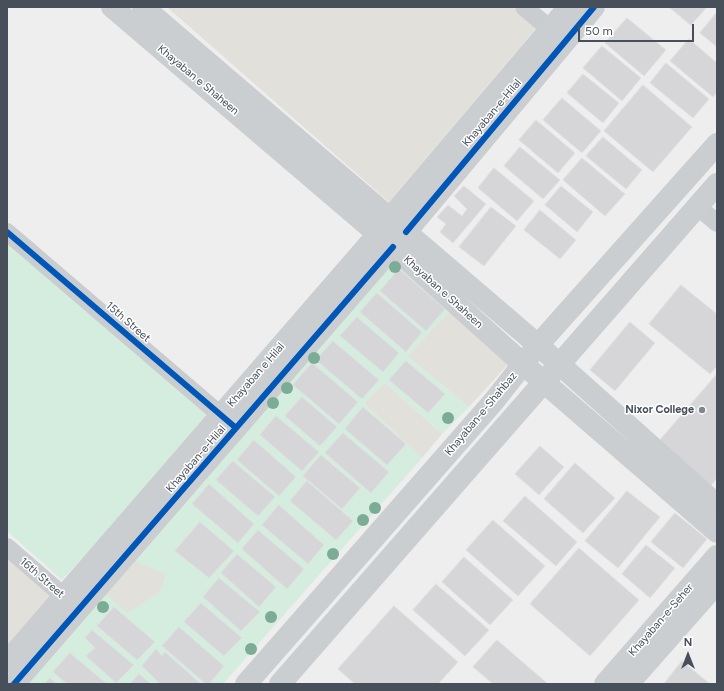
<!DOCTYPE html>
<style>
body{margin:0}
#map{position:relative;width:724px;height:691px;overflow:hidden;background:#efeeee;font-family:Figtree,sans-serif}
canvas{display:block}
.frame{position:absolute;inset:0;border:8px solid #47505a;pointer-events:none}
.north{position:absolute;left:668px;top:635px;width:40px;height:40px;-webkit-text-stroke:3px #fff;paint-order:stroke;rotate:0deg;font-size:11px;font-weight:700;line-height:16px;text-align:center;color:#47505a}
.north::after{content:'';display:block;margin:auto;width:14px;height:18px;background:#47505a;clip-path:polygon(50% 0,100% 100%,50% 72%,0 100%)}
.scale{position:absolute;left:578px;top:24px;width:116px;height:18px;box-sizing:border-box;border:2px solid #47505a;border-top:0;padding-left:5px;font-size:12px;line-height:14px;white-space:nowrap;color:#47505a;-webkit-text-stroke:3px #fff;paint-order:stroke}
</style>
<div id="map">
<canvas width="724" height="691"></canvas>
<div class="frame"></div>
<div class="north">N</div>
<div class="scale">50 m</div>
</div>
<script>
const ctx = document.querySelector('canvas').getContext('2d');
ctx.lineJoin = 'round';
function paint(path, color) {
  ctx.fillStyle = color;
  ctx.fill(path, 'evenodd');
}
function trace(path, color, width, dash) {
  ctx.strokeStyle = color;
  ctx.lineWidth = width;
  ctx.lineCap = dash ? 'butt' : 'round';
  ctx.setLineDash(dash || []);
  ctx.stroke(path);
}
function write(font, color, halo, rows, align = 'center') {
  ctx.font = font + ' Figtree,sans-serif';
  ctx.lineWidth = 3;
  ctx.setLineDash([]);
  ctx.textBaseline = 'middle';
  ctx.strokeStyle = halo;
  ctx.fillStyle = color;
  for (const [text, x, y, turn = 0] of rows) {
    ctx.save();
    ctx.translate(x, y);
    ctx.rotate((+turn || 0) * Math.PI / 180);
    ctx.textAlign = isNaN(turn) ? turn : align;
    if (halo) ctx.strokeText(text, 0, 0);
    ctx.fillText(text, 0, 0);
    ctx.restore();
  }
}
const green = new Path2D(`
 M7,238L215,415L62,580L7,531Z
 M395,253L453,308L407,356L469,407L442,434L385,383L364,403L422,458L223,684H23L103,591L137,562L136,547Z`);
const sand = new Path2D(`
 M167,7H512L537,27L389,202Z
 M453,308L511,361L469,407L407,356Z
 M385,383L442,434L422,458L364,403Z
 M136,550L137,562L166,574L160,592L127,613L103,591Z
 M7,553L59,596L7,654Z`);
const building = new Path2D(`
 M669,7H707L691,25Z
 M717,12V47L700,33Z
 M627,18L666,50L644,76L605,43Z
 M689,39L717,63V92L713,97L670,61Z
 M602,46L641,78L622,101L583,68Z
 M666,63L709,99L693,118L650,83Z
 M583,74L619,103L603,123L567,93Z
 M643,85L692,127L653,172L604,131Z
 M562,98L601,131L582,153L543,120Z
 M536,120L575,153L558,173L519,140Z
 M603,137L642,170L626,189L586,156Z
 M520,147L560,180L543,199L504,166Z
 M582,158L625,194L605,216L563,180Z
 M494,168L534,201L517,221L478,188Z
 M464,186L486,204L453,243L440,232L446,224L437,217L448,205L462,216L467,209L454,196Z
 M561,186L593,212L577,232L545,205Z
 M491,207L516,226L484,266L459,247Z
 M540,210L576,240L560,259L524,230Z
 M399,269L445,309L426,331L380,291Z
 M681,285L717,314V366L710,374L649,324Z
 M377,293L422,332L406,352L360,312Z
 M357,317L399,353L383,372L340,336Z
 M630,322L655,343L615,391L590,370Z
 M333,341L379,380L362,399L316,360Z
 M406,361L445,394L428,413L389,380Z
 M312,363L358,402L339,424L293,385Z
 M717,374V478L709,488L655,446Z
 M302,397L337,427L320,446L285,416Z
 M363,407L406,444L387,465L345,429Z
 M276,416L319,452L302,471L260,435Z
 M343,433L389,472L371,493L325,453Z
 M254,440L296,477L279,496L237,460Z
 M540,446L564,467L539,495L515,474Z
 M321,455L360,488L342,509L303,476Z
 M233,461L275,497L258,516L216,480Z
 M575,463L615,498L583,533L544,499Z
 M307,481L353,521L336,540L290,501Z
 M209,484L254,524L238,543L192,504Z
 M627,491L660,517L618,568L585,541Z
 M525,496L577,542L556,566L503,521Z
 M279,505L324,545L308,564L262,525Z
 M675,513L707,539L683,568L651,542Z
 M493,520L545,566L518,596L466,550Z
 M200,522L234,551L209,578L175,551Z
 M258,530L304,569L287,589L242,549Z
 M646,545L675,568L650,598L622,574Z
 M579,548L639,600L590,656L530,604Z
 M237,554L276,587L259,607L221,573Z
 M464,557L513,600L490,625L442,582Z
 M219,578L260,612L241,631L203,597Z
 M436,584L489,630L465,656L413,610Z
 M201,603L242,638L224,656L184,622Z
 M394,606L458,662L438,684H355L338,669Z
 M114,607L155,642L137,660L97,626Z
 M179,627L224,666L209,684H206L162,646Z
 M92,630L134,665L116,683L86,656L95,648L85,638Z
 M497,640L548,684H493L473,667Z
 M156,649L162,656L165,652L201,684H160L142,666Z
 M70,653L107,684H67L53,672Z
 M682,661L710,684H664Z
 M139,674L151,684H130Z
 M50,678L57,684H45Z`);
const street = new Path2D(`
 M524,7L561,38
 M697,206L717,223
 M7,232L231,424
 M7,547L74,605`);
const secondary = new Path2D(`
 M112,7L393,247L523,364L717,532
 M143,7L538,345L717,505
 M390,218L569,7
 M406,232L594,7
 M7,662L378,234
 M14,684L393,247
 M246,684L494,401L538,345L717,144
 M280,684L717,184
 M605,684L717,556
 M628,684L717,583`);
const cycleway = new Path2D(`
 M7,232L236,428
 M406,232L594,7
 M14,684L393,247`);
const trees = [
 [395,267],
 [314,358],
 [287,388],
 [273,403],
 [448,418],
 [375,508],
 [363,520],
 [333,554],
 [103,607],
 [271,617],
 [251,649]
];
const markers = [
 [702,410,4,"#82878e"]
];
const streetNames = [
 ["Khayaban e Shaheen",198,80,40],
 ["Khayaban-e-Hilal",492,113,-50],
 ["Khayaban e Shaheen",443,292,42],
 ["15th Street",128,322,41],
 ["Khayaban e Hilal",256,375,-49],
 ["Khayaban-e-Shahbaz",481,414,-50],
 ["Khayaban-e-Hilal",196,459,-49],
 ["16th Street",42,578,41],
 ["Khayaban-e-Seher",661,620,-49]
];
const poiNames = [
 ["Nixor College",694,410]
];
paint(green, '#d4edde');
paint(sand, '#e2e0db');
paint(building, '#d6d6d8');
trace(building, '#e0e0e1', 1);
trace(street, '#cacdcf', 18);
trace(secondary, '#cbced0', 22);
trace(cycleway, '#0057b8', 6);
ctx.fillStyle = '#7bac95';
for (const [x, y] of trees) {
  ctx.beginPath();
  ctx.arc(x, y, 6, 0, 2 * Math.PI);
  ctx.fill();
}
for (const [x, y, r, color] of markers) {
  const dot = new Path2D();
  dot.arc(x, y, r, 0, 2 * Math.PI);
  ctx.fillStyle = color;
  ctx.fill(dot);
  trace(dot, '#fff', 1.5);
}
write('11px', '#47505a', '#fff', streetNames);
write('bold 11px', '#47505a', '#fff', poiNames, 'right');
</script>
